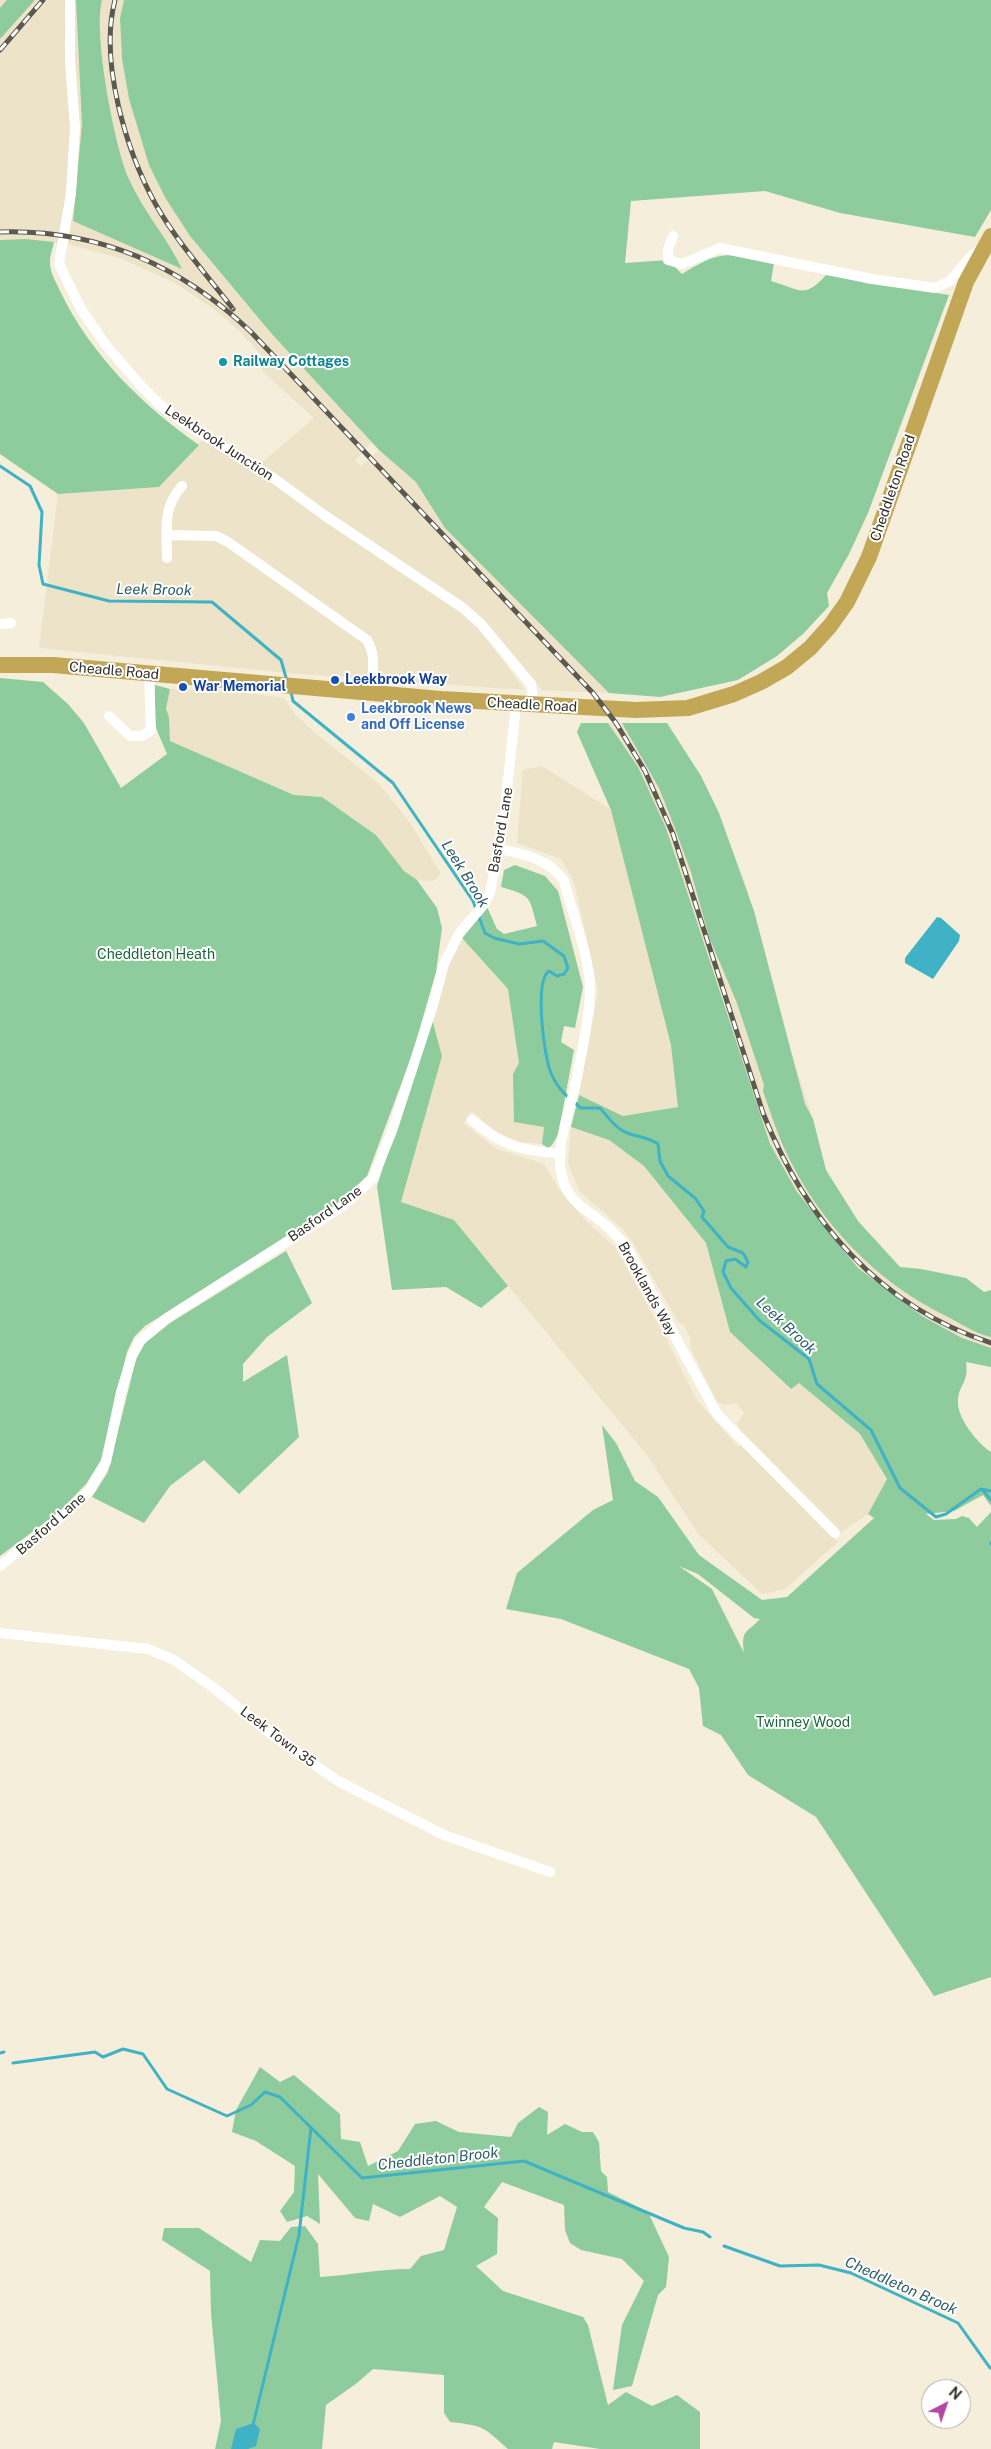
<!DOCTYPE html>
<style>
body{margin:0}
#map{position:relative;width:991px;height:2449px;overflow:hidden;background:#f5eeda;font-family:"Public Sans",sans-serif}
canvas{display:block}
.north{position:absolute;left:921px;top:2379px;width:50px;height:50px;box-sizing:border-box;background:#fff;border:1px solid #adaca9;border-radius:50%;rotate:41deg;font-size:14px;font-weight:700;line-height:20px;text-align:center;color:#323028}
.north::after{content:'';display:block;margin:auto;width:18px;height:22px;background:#b446a4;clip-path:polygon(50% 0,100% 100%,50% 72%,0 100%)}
</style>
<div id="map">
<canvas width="991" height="2449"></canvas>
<div class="north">N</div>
</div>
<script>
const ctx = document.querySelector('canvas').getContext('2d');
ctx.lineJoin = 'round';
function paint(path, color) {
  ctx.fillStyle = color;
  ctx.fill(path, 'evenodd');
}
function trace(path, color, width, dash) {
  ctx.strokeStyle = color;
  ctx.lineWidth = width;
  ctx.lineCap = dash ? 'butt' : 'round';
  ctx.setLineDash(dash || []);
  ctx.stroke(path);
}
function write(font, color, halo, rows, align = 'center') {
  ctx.font = font + ' "Public Sans",sans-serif';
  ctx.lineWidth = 4;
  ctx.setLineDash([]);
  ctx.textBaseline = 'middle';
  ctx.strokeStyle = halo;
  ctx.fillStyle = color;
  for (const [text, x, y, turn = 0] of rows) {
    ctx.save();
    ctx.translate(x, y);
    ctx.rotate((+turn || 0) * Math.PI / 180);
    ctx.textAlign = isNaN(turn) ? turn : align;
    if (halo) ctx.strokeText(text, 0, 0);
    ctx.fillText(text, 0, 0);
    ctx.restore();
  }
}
const built = new Path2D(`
 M0,0H124L120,18L122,59L129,99L149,165L166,199L190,236L271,333L372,442L355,461L361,466L379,450L476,533L621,688L609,693L542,690L517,660L469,615L525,690L300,674L39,648L58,494L159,487L209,433L259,465L314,418L261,370L269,363L238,330L215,310L175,283L120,258L67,244L26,239L0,240Z
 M170,689L241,692L284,698L295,714L314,732L379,784L410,823L441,874L433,881L417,880L404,871L376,835L322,797L294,795L170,741L169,717L166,709Z
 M581,723H667L701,776L719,813L747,889L791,1053L813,1119L826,1170L858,1221L900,1267L991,1299V1367L950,1358L678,1107L623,1116L579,1095L598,991L574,882L561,859L517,843L523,770L542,766L610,809L577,732Z
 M462,938L508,989L519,1063L513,1074L515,1091L544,1127L542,1144L521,1142L497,1133L472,1111L463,1123L495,1148L544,1164L559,1189L586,1221L615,1247L666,1338L697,1400L738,1447L742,1444L756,1457L838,1542L785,1589L762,1594L698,1534L647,1455L454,1220L401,1203L442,1056L432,1019L449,963Z
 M571,1127L609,1140L644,1166L706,1243L730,1332L790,1389L799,1383L860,1434L887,1479L868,1514L840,1533L741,1435L737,1423L744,1413L736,1403L724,1405L717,1402L690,1347L691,1340L684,1325L678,1322L632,1241L623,1229L579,1191L568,1163Z`);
const green = new Path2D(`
 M7,0H35L0,39V8Z
 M76,0H102C93,34 114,143 128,177C142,210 167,237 182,269L73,221L82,124Z
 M124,0H991V210L975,237L840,213L765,191L631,201L625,263L668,260L682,274C724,248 729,254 774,263L771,281C799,289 804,300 826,275L949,295L868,513L849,554L827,593L829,606L804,633L777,656L738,680L660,697L609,693L445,528L416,482L379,450L271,333L190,236L166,199L149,165L129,99L122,59L120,18Z
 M26,239L54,242C53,248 50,255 50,261C49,271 57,284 61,293C91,355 143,406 199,445L159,487L58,494L0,454V240Z
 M0,678L43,682L68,704L84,723L121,788L167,754L153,721L155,685L170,689L166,709L169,717L170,741L294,795L322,797L376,835L404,871L417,880L437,908L442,928L436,972L413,1052L367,1176L336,1205L145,1326L134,1337L127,1352L101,1460L86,1484L59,1512L0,1556Z
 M581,723H608L638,767L666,828L770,1144L797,1192L858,1268L922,1316L962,1338L991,1348V1367L966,1362C969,1383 959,1384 958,1400C956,1417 978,1444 991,1452V1506L983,1495L954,1511L926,1514L934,1520L956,1519L962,1516L969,1518L977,1527L991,1512V1977L934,1996L816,1817L748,1775L721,1735L703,1726L699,1688L689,1669L561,1619L506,1609L517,1573L593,1510L613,1500L602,1425L616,1443L635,1481L658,1497L699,1555L762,1600L787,1597L874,1518L868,1514L887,1479L860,1434L799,1383L791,1389L730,1332L706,1243L644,1166L609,1140L571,1127L579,1095L623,1116L678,1107L671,1045L611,810L577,732ZM679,1566L698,1574L754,1618L760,1619C746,1634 741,1629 744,1653L712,1589Z
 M622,723H667L701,776L719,813L754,911L805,1104L813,1119L826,1170L858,1221L900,1267L921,1269L966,1278L984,1292L991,1290V1337C976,1334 960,1323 946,1316C876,1282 819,1222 786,1152C777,1133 770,1111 763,1091L764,1085L737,1003L709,937L691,872L674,826L659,788Z
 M515,865L545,876L558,891L583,987L575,1028L564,1026L561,1042L574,1050L558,1135L552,1145L548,1148L542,1144L544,1127L514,1122L513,1074L519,1063L508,989L462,938L487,907L497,929L504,934L537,926C529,896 532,896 501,887L504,870Z
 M432,1019L442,1056L401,1202L454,1220L508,1286L481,1308L446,1287L392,1290L377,1186Z
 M286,1251L312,1303L267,1337L243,1364V1382L287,1355L299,1437L239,1494L204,1460L170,1486L144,1523L92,1497L108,1472L136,1359L145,1343L170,1323Z
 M260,2067L280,2082L294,2075L340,2114L341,2139L360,2142L368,2166L398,2151L415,2124L436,2121L459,2132L511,2137L518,2123L539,2107L548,2112L547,2135L565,2124L582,2132H593L599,2142L601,2171L607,2177L608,2192L648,2212L669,2257L666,2287L658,2295L632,2386L613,2390L622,2325L644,2281L622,2259L581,2250L570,2243L565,2230L564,2205L502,2182L484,2207L498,2218L497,2254L476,2266L503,2291L583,2317L588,2325L608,2405L626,2392L652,2406L677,2395L700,2412V2449H600L554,2442L552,2449H508C482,2426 485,2426 450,2422L444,2413V2375L373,2369L357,2383L326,2405L322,2449H215L221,2421L211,2313L210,2271L162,2240L164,2228H199L251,2262L260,2240L280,2241L291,2227L305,2226L318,2244L320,2277C351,2275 380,2269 410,2269L421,2256L444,2250L457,2207L440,2196L400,2217L373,2204L369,2221L355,2218L318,2174L320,2224L307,2216L287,2222L280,2211L294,2192L295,2166L256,2141L232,2132L236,2110Z`);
const water = new Path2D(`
 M937,917L941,918L960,935L959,941L933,979L905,963V958Z
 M254,2423L260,2429L256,2446L248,2449H231L236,2429Z`);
const stream = new Path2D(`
 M0,466L30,486L42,512L39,565L43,584L109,601L212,602L281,660L287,681
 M291,692L293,701L393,783L473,901L485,933L494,938L519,944L543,941L564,956L568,968L564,974L557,976L549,971C534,981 544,1057 551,1073C555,1083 561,1091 569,1098
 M574,1102L581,1108H600C608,1117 615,1128 627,1133C638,1137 649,1137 658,1144L660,1161L668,1176L695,1198L704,1211L702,1217L728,1247L743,1253L748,1262L746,1267L735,1259L726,1261L723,1272L731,1288L759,1320L809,1359L817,1384L871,1430L900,1488L936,1517L946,1514L981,1489L991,1491
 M982,1489L991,1500
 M991,1543V1544
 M0,2053L4,2052
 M13,2063L95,2052L103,2057L123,2049L143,2054L167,2089L227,2116L251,2105L265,2092L280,2097L362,2178L524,2161L684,2228L703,2232L710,2237
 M724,2246L780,2266L819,2265L851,2273L958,2323L990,2368
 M253,2425L299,2235L311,2128`);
const minor = new Path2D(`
 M70,0V61L75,127L71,193L59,264L81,309L105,344L140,385L160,405L184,423L272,477L324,515L463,608L481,624L531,684L534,706
 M673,236L668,249V260L682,264L720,248L872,279L935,288L950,281L972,255L982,249
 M167,535L216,536L228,542L367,640C377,656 372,675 371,693
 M167,558C167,530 162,508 182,486
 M0,624L11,623
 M109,716L130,736H142L151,730L149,674
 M499,849C524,854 550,859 564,881C572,913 591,960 590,992C589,1021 581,1057 575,1086C568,1118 550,1158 567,1190C575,1205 590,1212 603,1223C613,1231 621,1240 629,1251L717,1414L835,1533
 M472,1120C504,1147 520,1150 561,1154
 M0,1566L66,1513L90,1490L106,1462L121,1392L132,1356L140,1341L167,1318L343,1206L373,1178L392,1131L433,1005L444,964L459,934L485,903L490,893L503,826L516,705
 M0,1633L148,1649L174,1660L214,1688L272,1735L338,1781L444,1835L550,1872`);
const trunk = new Path2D(`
 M0,665H53L441,699L636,710L688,708L734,694L761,682L787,667L810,648L830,626L847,602L869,557L966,282L991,236`);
const rail = new Path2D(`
 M115,0C99,61 126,151 156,205C177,242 207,275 233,309
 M0,50L43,0
 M0,232C96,229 180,265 250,331L593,693L616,723L645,771L673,834L763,1113C806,1221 879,1306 991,1343`);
const markers = [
 [223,362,5,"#0f9aa8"],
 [335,680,5,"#1a4fb4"],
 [183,687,5,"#1a4fb4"],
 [351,717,5,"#3f7fe0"]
];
const cultureNames = [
 ["Railway Cottages",233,362]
];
const streetNames = [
 ["Leekbrook Junction",219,443,33],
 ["Cheddleton Road",893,488,-71],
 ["Cheadle Road",114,671,5],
 ["Cheadle Road",532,705,3],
 ["Basford Lane",501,830,-80],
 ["Basford Lane",325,1214,-35],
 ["Brooklands Way",647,1289,61],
 ["Basford Lane",51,1524,-41],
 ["Leek Town 35",278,1737,37]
];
const transitNames = [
 ["Leekbrook Way",345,680],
 ["War Memorial",193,687]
];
const shopNames = [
 ["Leekbrook News",361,709],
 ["and Off License",361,725]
];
const parkNames = [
 ["Cheddleton Heath",156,955],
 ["Twinney Wood",803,1723]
];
const waterNames = [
 ["Leek Brook",154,590,1],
 ["Leek Brook",465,874,58],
 ["Leek Brook",786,1326,43],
 ["Cheddleton Brook",438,2159,-6],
 ["Cheddleton Brook",901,2286,24]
];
paint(built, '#ece3c8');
paint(green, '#8ecc9e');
paint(water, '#3fb2c5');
trace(stream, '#3fb2c5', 3);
trace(minor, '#fff', 10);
trace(trunk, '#c2a757', 16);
trace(rail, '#5c594e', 5);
trace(rail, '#fff', 3, [9]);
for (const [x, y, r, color] of markers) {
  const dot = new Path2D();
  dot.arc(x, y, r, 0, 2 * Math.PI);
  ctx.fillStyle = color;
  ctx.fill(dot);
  trace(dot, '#fff', 2);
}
write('bold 14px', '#0d838f', '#fff', cultureNames, 'left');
write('14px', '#323028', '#fff', streetNames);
write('bold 14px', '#164399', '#fff', transitNames, 'left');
write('bold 14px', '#366cbe', '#fff', shopNames, 'left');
write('14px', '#196737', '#fff', parkNames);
write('italic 15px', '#2f5f68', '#fff', waterNames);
</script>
